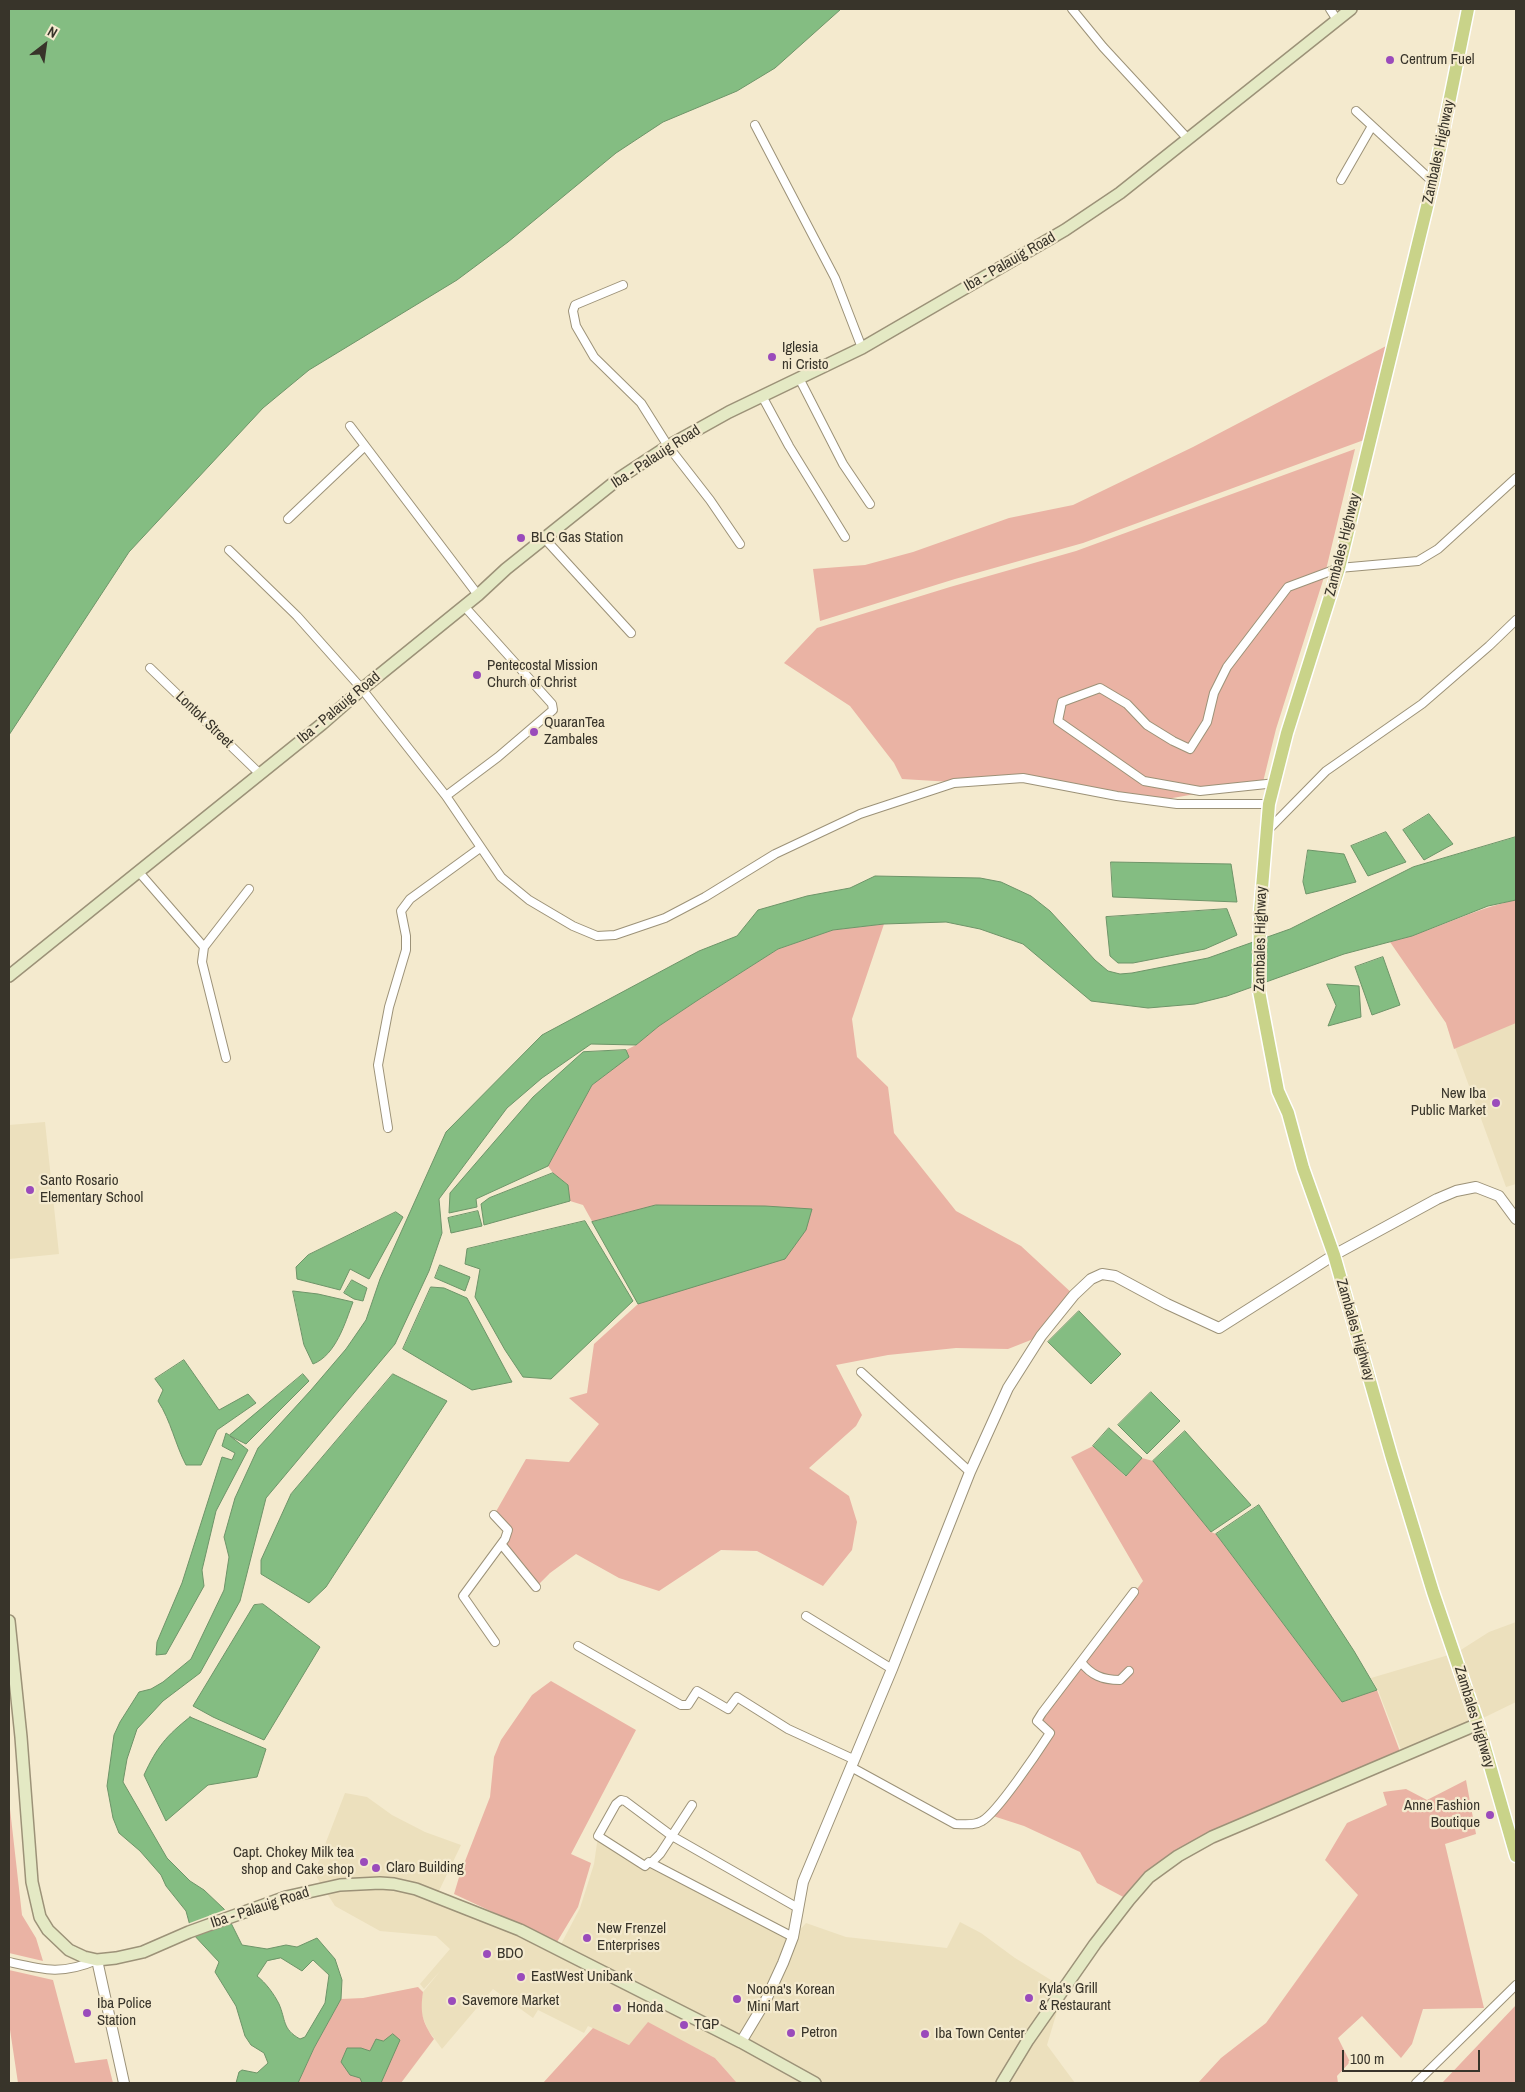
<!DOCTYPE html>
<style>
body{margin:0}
#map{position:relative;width:1525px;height:2092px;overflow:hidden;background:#f4eace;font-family:"Archivo Narrow",sans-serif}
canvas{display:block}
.frame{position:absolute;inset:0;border:10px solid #38342a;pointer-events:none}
.north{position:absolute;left:20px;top:20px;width:50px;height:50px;-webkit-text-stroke:4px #f4eace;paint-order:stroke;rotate:30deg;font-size:14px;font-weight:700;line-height:20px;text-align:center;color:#38342a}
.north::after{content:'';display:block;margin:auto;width:18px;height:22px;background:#38342a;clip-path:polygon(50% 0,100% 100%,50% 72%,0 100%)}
.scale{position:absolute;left:1342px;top:2050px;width:138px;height:22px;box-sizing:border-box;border:2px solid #38342a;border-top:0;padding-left:6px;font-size:15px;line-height:18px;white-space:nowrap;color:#38342a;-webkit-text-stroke:4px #f4eace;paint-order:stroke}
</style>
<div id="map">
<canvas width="1525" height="2092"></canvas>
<div class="frame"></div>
<div class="north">N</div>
<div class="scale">100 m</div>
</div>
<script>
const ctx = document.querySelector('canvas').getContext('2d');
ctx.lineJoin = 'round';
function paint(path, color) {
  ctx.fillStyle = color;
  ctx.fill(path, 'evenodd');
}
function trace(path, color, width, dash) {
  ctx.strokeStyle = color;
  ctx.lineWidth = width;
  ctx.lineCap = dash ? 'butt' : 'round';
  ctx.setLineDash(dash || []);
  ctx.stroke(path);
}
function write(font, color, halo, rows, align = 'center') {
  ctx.font = font + ' "Archivo Narrow",sans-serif';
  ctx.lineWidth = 4.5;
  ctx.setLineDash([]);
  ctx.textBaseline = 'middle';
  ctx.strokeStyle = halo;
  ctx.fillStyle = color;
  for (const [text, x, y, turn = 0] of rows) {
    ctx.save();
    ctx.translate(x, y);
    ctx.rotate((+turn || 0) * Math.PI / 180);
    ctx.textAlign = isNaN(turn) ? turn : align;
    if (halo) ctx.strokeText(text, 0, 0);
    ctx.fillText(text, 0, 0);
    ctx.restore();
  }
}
const built = new Path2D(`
 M1516,998V1184L1506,1187L1446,1023Z
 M45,1122L59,1254L9,1259V1125Z
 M1516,1622V1702L1479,1720L1456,1653L1489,1632Z
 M1452,1654L1476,1723L1403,1755L1378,1690L1371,1678Z
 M345,1793L367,1797L392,1815L425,1832L461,1845L438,1893L560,1946L580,1908L594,1864L598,1836L645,1866L793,1937L806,1923L846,1937L947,1948L960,1922L981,1933L1015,1958L1064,1988L1047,2045L1075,2083H737L715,2058L648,2023L629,2045L588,2026L584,2033L538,2010L533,2018L493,1989L442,2049L428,2030L420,2010L423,1992L441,1970L424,1989L420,1984L450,1949L436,1936L380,1931L335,1906L314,1873Z`);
const green = new Path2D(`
 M1388,345L1364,440L1083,543L955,579L820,621L813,569L865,565L913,552L1009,518L1073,505L1193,447Z
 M1355,449L1325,574L1276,729L1263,782L1167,799L1111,792L1019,774L952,782L902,779L894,763L850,706L784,663L817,628L950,587L1076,551Z
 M1516,900V1023L1454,1049L1446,1023L1390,942C1434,931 1473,909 1516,900Z
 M884,924L852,1019L857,1057L888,1087L894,1133L956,1211L1021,1246L1074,1295L1041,1336L1008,1349L956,1348L888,1355L836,1365L862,1415L856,1426L809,1468L849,1496L857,1522L852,1550L823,1586L757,1551L721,1550L659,1591L619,1578L576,1554L550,1573L536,1587L502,1545L508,1530L494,1515L526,1459L569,1462L599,1424L569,1398L587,1393L594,1344L638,1304L583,1205L570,1201L568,1185L553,1173L548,1166L592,1085L628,1057L626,1050L636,1045L659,1026L698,1000L778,949L833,930Z
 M1093,1446L1125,1476L1142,1458L1153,1461L1211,1532L1216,1534L1342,1702L1377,1690L1402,1757L1178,1856L1129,1900L1097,1883L1080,1852L1024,1826L990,1815L1049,1734L1037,1721L1143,1581L1071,1457Z
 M551,1681L636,1730L571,1854L591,1863L578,1907L557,1942L454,1894L460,1874L490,1797L494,1757L501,1740L532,1695Z
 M1466,1780L1476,1834L1445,1844L1484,2008L1423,2009L1412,2044L1401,2058L1362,2016L1338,2038L1350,2062L1337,2076L1338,2083H1198L1221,2058L1266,2023L1358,1895L1325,1860L1347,1823L1387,1805L1383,1792L1406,1789L1427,1800Z
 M9,1800L22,1915L36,1938L43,1961L9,1953Z
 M9,1970L53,1980L75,2063L107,2059L113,2083H18L9,2023Z
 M418,1987L423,1992C420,2012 422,2022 434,2039L401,2083H298L314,2048L341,1999L363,1998Z
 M1516,2005V2083H1442Z
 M648,2022L715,2058L737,2083H543L593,2028L629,2045Z`);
const water = new Path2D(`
 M9,9H841L775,68L737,91L663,122L616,153L508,242L457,280L309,370L263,408L129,552L9,735Z
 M1429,814L1453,844L1424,860L1403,830Z
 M1386,832L1406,862L1368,876L1351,846Z
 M1516,837V900L1488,906L1412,936L1344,954L1227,996L1195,1004L1148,1008L1091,1001L1023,944L980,929L946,922L884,924L833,930L778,949L698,1000L659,1026L636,1045L591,1044L542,1078L507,1108L439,1199L442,1233L429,1271L395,1344L266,1498L240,1601L200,1673L163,1701L137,1729L127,1759L123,1782L167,1858L190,1881L204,1890L224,1909L242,1945L267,1949L286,1945L297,1947L317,1938L335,1959L342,1980L341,1999L314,2048L298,2083H236L239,2072L242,2070L257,2073L268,2063L264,2053L251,2045L245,2036L236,2006L215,1972L219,1962L192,1933L186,1911L166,1886L161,1875L140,1851L119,1833L113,1818L107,1786L114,1735L120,1722L139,1692L151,1689L163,1682L191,1659L224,1590L229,1557L224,1537L235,1498L258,1448L311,1390L346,1349L366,1320L380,1279L446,1132L542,1035L699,951L737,936L758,910L807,896L850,888L875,876L980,878L1001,882L1031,896L1050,911L1095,960L1108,971L1120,974L1132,973L1208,958L1290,929L1413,867ZM281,1958L302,1971L313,1960L329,1975L325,2003L305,2037L300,2039C282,2029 286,2020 279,2004C274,1994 266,1983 257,1976L267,1961Z
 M1308,850L1344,854L1356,882L1306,894L1303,882Z
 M1111,862L1231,864L1237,902L1113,897Z
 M1227,909L1237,935L1205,949L1133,963H1118L1110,956L1106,917Z
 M1383,957L1400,1005L1372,1015L1355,967Z
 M1327,984L1359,986L1361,1017L1328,1026L1336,1006Z
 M626,1050L629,1057L592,1085L548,1166L476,1199L477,1207L449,1213L450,1193L533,1097L583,1052Z
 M553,1173L568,1185L570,1201L484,1225L481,1204L489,1198Z
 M656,1205L765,1206L812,1209L806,1230L785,1259L638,1304L592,1222Z
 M478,1211L482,1226L451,1233L448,1218Z
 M396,1212L403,1217L369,1279L350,1269L340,1290L297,1279L296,1267L308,1255Z
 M585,1221L633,1301L551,1379L523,1377L505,1350L475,1297L480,1269L465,1264L467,1249Z
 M440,1265L470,1277L465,1291L435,1278Z
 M352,1280L367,1288L363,1301L354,1299L344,1293Z
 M431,1287L444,1288L467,1298L512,1382L472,1390L403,1349Z
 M293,1291L318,1294L353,1302C345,1323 336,1355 313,1364L304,1345Z
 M1079,1311L1121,1354L1091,1384L1048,1342Z
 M184,1360L219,1410L248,1394L256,1403L217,1430L201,1465H186C175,1444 171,1421 158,1401L163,1390L155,1379Z
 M303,1374L309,1381L246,1444L230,1436L248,1450L216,1511L202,1570L204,1586L166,1654L156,1655L157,1642L182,1583L222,1457L232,1460L235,1453L222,1446L226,1433L229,1435Z
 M393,1374L447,1401L326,1587L309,1603L261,1574V1560L291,1494Z
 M1151,1392L1180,1421L1147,1454L1118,1425Z
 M1109,1428L1142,1458L1126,1476L1093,1446Z
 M1185,1431L1251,1505L1211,1532L1153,1461Z
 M1259,1505L1354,1651L1377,1690L1342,1702L1216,1534Z
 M263,1604L320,1647L264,1740L213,1717L193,1706L254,1605Z
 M190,1717L266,1749L257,1777L208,1785L166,1821L144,1775C157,1747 166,1736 190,1717Z
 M393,2034L400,2040L381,2083H362L360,2078L350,2075L341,2062L347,2048H361L370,2051L376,2039L383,2041Z`);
const pier = new Path2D(`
 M227,1909L232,1923L192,1937L190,1934L187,1924Z`);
const minor = new Path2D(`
 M1072,9L1103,47L1188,139
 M1330,9L1337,20
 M1356,111L1433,182
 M755,125L835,278L862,348
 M1341,180L1372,126
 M623,285L575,305L573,311L576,326L594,357L641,403L668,446L710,500L740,544
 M799,378L843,464L870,504
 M762,396L789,446L845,537
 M350,426L478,595
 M288,519L365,446
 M545,539L631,633
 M229,550L297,616L362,689L446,796L501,877L529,900L573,926L597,936L615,935L665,918L705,897L775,854L860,814L954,783L1023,778L1117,796L1177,804H1269
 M150,668L259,773
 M1276,783L1200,791L1144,781L1058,721L1062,702L1100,688L1127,704L1147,725L1173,741L1190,749L1207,722L1214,693L1227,667L1288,587L1339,568L1418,561L1438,549L1516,478
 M446,796L498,757L553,710L552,704L464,606
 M1266,832L1326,771L1422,704L1489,646L1516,620
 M138,871L204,947L202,962L226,1058
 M204,947L249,889
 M388,1128L378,1065L389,1007L406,950V936L401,911L410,899L480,848
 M861,1372L970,1472
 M494,1515L508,1530L505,1539L463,1596L495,1642
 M502,1545L536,1587
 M806,1616L892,1669
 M578,1646L681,1705H688L697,1691L728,1709L737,1697L788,1729L853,1759
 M1081,1662C1091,1675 1102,1680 1120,1680L1129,1671
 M851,1767L955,1824C964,1824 974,1826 982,1821C997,1813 1039,1750 1050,1733L1037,1721L1042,1713L1134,1592
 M651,1863L660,1854L692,1805
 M793,1937L649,1862L645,1866L598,1836L616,1804L621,1800L625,1801L672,1836L798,1908
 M9,1962C44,1970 62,1975 97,1960
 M1416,2083L1516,1985`);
const tertiary = new Path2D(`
 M97,1960L124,2083
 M741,2042L765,2002L783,1963L793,1937L803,1882L892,1669L970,1472L1008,1388L1041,1336L1074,1295L1091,1279L1102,1274L1115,1276L1167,1304L1219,1328L1334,1255L1437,1199L1456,1191L1476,1187L1499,1196L1516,1219`);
const secondary = new Path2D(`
 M9,976L322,724L362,689L478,595L506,569L621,477L668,446L729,412L862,348L1065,230L1120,193L1351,9
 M9,1621L21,1737L32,1882L40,1917L48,1930L69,1950L84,1957L97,1960L116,1958L143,1952L189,1932L286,1897L340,1885L380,1883L394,1884L416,1889L520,1930L741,2042L815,2083
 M1002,2083L1028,2040L1095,1944L1129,1900L1149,1877L1178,1856L1212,1837L1478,1724`);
const primary = new Path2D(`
 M1468,9L1433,182L1339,568L1287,733L1269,804L1260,912L1259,991L1278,1091L1288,1113L1303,1168L1334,1255L1392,1458L1433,1592L1478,1724L1516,1856`);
const markers = [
 [1390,60,5,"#9a4bbb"],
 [772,357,5,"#9a4bbb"],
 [521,538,5,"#9a4bbb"],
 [477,675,5,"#9a4bbb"],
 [534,732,5,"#9a4bbb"],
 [1496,1103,5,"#9a4bbb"],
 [30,1190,5,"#9a4bbb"],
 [1490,1815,5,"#9a4bbb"],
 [364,1862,5,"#9a4bbb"],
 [376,1868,5,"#9a4bbb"],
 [587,1938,5,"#9a4bbb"],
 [487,1954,5,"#9a4bbb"],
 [521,1977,5,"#9a4bbb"],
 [1029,1998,5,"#9a4bbb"],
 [737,1999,5,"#9a4bbb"],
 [452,2001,5,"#9a4bbb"],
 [617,2008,5,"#9a4bbb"],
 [87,2013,5,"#9a4bbb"],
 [684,2025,5,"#9a4bbb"],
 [791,2033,5,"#9a4bbb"],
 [925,2034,5,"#9a4bbb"]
];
const poiNames = [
 ["Centrum Fuel",1400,60],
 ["Iglesia",782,348],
 ["ni Cristo",782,365],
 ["BLC Gas Station",531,538],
 ["Pentecostal Mission",487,666],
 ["Church of Christ",487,683],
 ["QuaranTea",544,723],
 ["Zambales",544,740],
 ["New Iba",1486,1094,"right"],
 ["Public Market",1486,1111,"right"],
 ["Santo Rosario",40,1181],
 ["Elementary School",40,1198],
 ["Anne Fashion",1480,1806,"right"],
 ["Boutique",1480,1823,"right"],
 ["Capt. Chokey Milk tea",354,1853,"right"],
 ["shop and Cake shop",354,1870,"right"],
 ["Claro Building",386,1868],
 ["New Frenzel",597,1929],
 ["Enterprises",597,1946],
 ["BDO",497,1954],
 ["EastWest Unibank",531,1977],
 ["Kyla's Grill",1039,1989],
 ["& Restaurant",1039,2006],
 ["Noona's Korean",747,1990],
 ["Mini Mart",747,2007],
 ["Savemore Market",462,2001],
 ["Iba Police",97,2004],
 ["Station",97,2021],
 ["Honda",627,2008],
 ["TGP",694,2025],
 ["Petron",801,2033],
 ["Iba Town Center",935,2034]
];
const streetNames = [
 ["Zambales Highway",1439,152,-78],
 ["Iba - Palauig Road",1010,262,-30],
 ["Iba - Palauig Road",656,457,-33],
 ["Zambales Highway",1343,545,-76],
 ["Iba - Palauig Road",339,708,-40],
 ["Lontok Street",204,720,44],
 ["Zambales Highway",1261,939,-89],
 ["Zambales Highway",1355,1330,74],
 ["Zambales Highway",1474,1717,73],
 ["Iba - Palauig Road",260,1908,-18]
];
paint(built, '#ece0bd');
paint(green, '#eab3a4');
paint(water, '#84bd82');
trace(water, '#6d9468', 1);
paint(pier, '#f4eace');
trace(minor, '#9c9278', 10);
trace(tertiary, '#9c9278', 12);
trace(secondary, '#9c9278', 14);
trace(primary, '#fff', 15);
trace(minor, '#fff', 8);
trace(tertiary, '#fff', 10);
trace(secondary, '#e4e9c4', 11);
trace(primary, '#c9d389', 12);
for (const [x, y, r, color] of markers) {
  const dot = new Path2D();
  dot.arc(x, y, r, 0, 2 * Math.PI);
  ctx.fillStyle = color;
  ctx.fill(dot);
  trace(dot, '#f4eace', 2);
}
write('15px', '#38342a', '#f4eace', poiNames, 'left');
write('15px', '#38342a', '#f4eace', streetNames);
</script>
